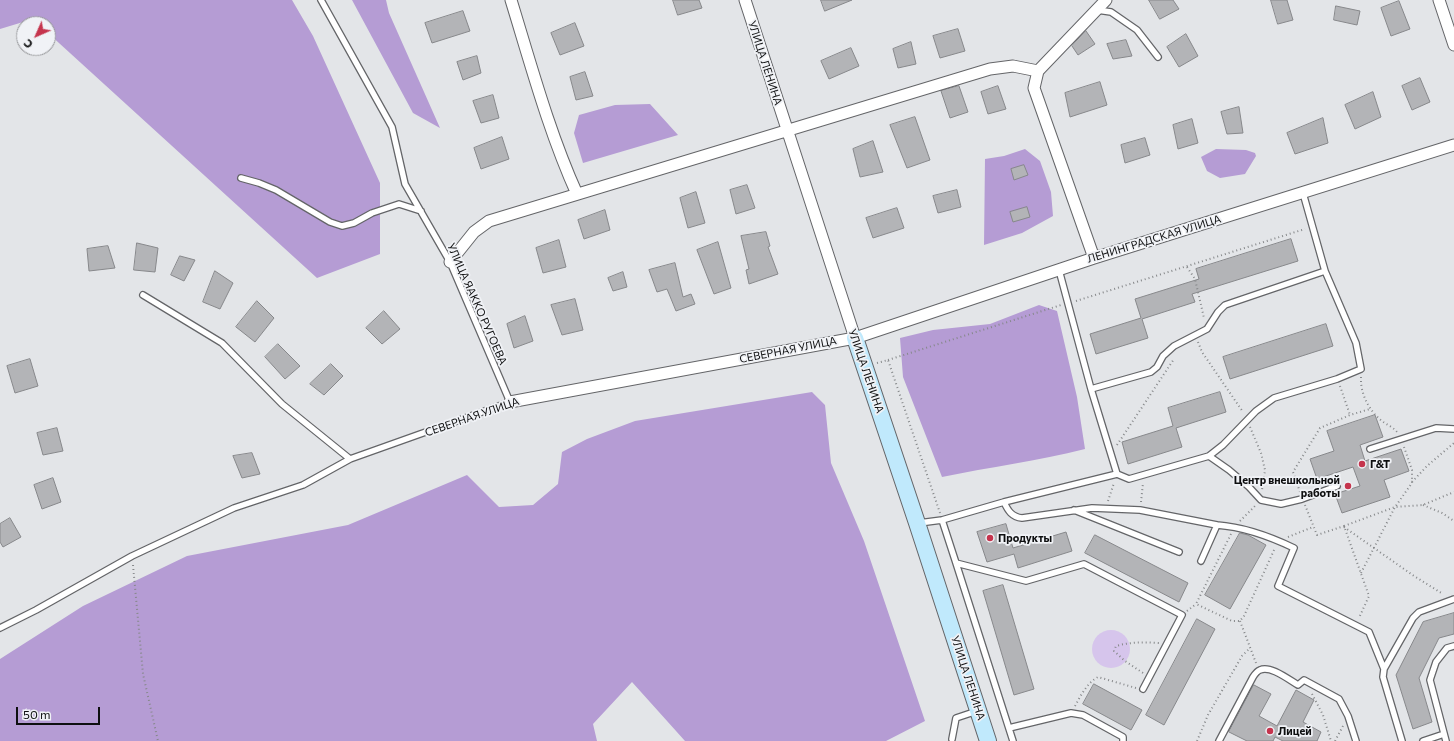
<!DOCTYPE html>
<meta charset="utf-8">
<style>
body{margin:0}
#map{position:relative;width:1454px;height:741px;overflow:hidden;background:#e3e5e8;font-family:Commissioner,sans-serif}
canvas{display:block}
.north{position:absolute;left:16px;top:16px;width:40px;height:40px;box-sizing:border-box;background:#f0f2f6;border:1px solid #96979a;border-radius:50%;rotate:225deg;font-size:11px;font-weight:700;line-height:16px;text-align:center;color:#0e0f10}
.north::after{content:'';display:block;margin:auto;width:14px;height:18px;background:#c5344d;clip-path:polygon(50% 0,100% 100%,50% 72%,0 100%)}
.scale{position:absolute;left:16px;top:707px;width:84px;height:18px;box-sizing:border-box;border:2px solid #0e0f10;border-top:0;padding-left:5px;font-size:12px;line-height:14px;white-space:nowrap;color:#0e0f10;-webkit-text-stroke:3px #f0f2f6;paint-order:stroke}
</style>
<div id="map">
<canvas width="1454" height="741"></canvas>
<div class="north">С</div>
<div class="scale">50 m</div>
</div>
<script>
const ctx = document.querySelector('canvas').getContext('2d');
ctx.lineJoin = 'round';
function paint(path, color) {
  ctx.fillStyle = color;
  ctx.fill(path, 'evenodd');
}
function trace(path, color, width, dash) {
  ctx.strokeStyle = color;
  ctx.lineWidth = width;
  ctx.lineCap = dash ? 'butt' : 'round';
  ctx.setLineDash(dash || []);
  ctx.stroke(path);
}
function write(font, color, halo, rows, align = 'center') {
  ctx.font = font + ' Commissioner,sans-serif';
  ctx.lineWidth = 3.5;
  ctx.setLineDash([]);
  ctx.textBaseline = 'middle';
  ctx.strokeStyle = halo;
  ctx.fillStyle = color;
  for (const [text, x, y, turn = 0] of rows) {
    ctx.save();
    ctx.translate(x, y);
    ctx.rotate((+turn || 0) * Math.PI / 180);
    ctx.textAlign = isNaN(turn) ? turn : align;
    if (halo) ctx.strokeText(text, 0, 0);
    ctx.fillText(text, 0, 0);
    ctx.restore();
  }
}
const green = new Path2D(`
 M1092 649a19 19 0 1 1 38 0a19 19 0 1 1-38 0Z`);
const forest = new Path2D(`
 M0,0H292L313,36L380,183V254L317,278L48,33V24H38L33,19L0,29Z
 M352,0H386L389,13L440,128L413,113Z
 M650,104L678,135L583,163L574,133L579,115L615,105Z
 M1025,149L1040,161L1051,192L1053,216L1022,233L984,245L985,159L1004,156Z
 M1216,149L1246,150L1255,153L1256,156L1245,174L1220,178L1207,171L1201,157Z
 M1039,305L1057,311L1077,397L1085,449C1038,461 990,467 942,477L903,377L900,338L933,330L990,324Z
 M812,392L825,405L831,463L864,541L925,721L886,741H685L632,682L593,724L597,741H0V659L83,606L187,556L348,525L467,475L499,507L533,505L558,484L562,452L587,439L635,421Z`);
const building = new Path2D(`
 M673,0H699L702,8L678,15Z
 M821,0H852L825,11Z
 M1149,0H1173L1179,9L1160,19Z
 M1271,0H1287L1293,20L1278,24Z
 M1399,1L1410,29L1391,36L1381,8Z
 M1336,6L1360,11L1357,25L1334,20Z
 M463,11L470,31L432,43L425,23Z
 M575,23L584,46L560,55L551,33Z
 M958,29L965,51L940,58L933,36Z
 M1086,31L1095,44L1078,55L1072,46Z
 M1186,34L1198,56L1179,67L1167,47Z
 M1126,40L1132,56L1113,59L1107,44Z
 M911,42L916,64L898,68L893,49Z
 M851,48L859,66L829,79L821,61Z
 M477,56L481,73L463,80L457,62Z
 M585,72L593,96L576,100L570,77Z
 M1420,78L1430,102L1412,110L1402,86Z
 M1100,82L1107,105L1070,117L1065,93Z
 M959,86L968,112L950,118L941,91Z
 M998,86L1006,109L988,114L981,92Z
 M1373,92L1381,117L1355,129L1345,105Z
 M493,95L499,118L481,123L473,101Z
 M1239,107L1243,133L1227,134L1221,112Z
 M915,117L930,160L907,168L890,125Z
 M1323,118L1328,143L1295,154L1287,133Z
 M1192,119L1198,143L1178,149L1173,125Z
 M502,137L509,159L481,169L474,148Z
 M1145,138L1150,155L1125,163L1121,145Z
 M873,141L883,172L860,177L853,149Z
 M1024,165L1028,175L1014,180L1011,169Z
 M747,185L755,208L736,214L730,190Z
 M957,190L961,207L938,213L933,196Z
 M696,192L705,223L688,228L680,198Z
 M1027,207L1030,217L1013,222L1010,212Z
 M897,208L904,228L873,238L866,218Z
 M605,210L610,230L584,239L578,220Z
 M766,232L770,246L768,247L778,274L749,284L746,270L749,269L741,236Z
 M1291,239L1298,261L1192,294L1195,302L1142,319L1148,338L1096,354L1090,334L1141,318L1135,299L1199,279L1196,269Z
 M559,240L566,267L543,273L536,248Z
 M718,242L731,288L714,294L697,250Z
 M137,243L158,248L155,272L134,270Z
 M108,246L115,268L89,271L87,249Z
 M180,256L195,260L184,281L171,275Z
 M675,263L683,297L691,294L695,304L676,311L667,289L657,292L649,270Z
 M215,271L233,283L220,309L203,302Z
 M623,272L627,287L613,291L608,278Z
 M575,299L583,330L562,335L551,305Z
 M257,301L274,318L255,342L236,327Z
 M384,311L400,329L382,344L366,328Z
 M525,316L533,341L514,348L507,324Z
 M1326,324L1333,346L1230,379L1223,357Z
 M278,344L300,366L285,379L265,357Z
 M30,359L38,386L15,393L7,366Z
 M331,364L343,376L324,395L310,384Z
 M1220,392L1226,412L1176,428L1182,447L1128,464L1122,442L1173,426L1168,408Z
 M1375,415L1383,437L1360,445L1365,461L1401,449L1409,471L1384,480L1390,497L1342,513L1335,494L1360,486L1353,467L1317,479L1310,459L1334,451L1327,431Z
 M57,428L63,451L43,455L37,433Z
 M252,453L260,474L242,478L233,456Z
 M53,478L61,502L42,509L34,485Z
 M10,518L21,537L3,547L0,542V524Z
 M1006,524L1013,548L1066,532L1072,551L1018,568L1014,554L987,562L977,532Z
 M1240,533L1248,535L1266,545L1230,609L1205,595Z
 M1095,535L1188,583L1179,602L1085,553Z
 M1003,585L1034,689L1014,695L983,591Z
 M1454,613V634L1439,638L1419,678L1432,722L1413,729L1396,675L1423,622Z
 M1197,619L1215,629L1164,725L1146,715Z
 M1094,684L1142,710L1131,730L1083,704Z
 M1254,685L1271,694L1259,716L1277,726L1296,690L1314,700L1303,722L1321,732L1317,741H1283L1275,737L1273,741H1247L1229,732Z`);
const path = new Path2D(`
 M1187,267L1195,279L1204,318
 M1076,301L1305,229
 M1198,342L1202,352L1243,412
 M888,360L1061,305
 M877,363L888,360L940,513
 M1361,377C1360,393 1369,411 1382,421C1387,425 1393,427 1397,432
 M1340,386L1350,415
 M1250,427L1261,453L1265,470L1262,490
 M1117,445L1174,359
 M1412,482L1427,466L1454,443
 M1300,492L1293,472L1320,428L1350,415L1370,409
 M1108,501L1114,483
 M1141,502L1143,483
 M1305,505L1317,535L1344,526L1369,596L1359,618
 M1423,505L1442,513L1454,521
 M1240,521L1255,506
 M1344,526L1395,507L1423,505L1454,492
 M1344,527L1414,576L1443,594
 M1231,534L1196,604L1232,621H1240L1244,616L1275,548
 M1288,537L1313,527
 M133,565L143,674L158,741
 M1361,573L1395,507L1412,483V470L1404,447
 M1187,611L1196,604
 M1240,621L1256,663
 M1143,673L1125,661L1114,651L1116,646C1130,642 1144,642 1159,643
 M1312,694L1323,715L1331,741
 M1075,706C1081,695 1087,683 1098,677L1136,688
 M1197,741L1208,715L1242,656L1250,648
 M1335,741L1343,726`);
const lane = new Path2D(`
 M1097,10L1111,12L1137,30L1158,57
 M241,178L259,183L276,190L330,222L342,226L354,223L372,213L399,204L421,211
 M143,295L222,343L282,404L350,459
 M1091,389L1151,372L1157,367L1163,356L1174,346L1207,329L1218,312L1225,305L1325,271
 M1370,449L1436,428L1454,429
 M1209,456L1229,470L1249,487L1261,500L1281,504L1302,499L1337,486
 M1117,474L1129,479L1209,456L1223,445L1256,411L1274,398L1337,379L1361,369L1356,343L1325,271L1303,193
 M1004,502C1008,511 1012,517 1022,518L1092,508L1140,510L1217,525L1201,561
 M1074,510L1179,552
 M942,520L956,563L1026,581L1084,564L1182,615L1143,689
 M919,523L942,520L1004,502L1117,474L1091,389L1059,270
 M1217,525C1245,527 1269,536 1294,548L1278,586L1369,632L1384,669
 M956,563L1013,741
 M0,628L36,610L132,556L234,508L303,485L350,459L510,402L450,262L405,184L392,127L321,0
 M1009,728L1071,713L1083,715L1123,737V741
 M952,739L956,718L977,711
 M1219,741L1253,677C1255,674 1257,671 1260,670C1270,665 1288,679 1298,685L1304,680L1339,699L1348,716L1356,741
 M1402,741L1383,677L1384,669L1413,618L1419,612L1454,599
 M1423,741L1444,734
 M1446,741L1430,680L1436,662L1447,648L1454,646`);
const street = new Path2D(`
 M511,0C531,65 549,132 577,194
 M745,0L855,338
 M1439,0L1454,45
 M1094,258L1034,88L1038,71L1106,0
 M450,262L474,232L489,221L990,69L1013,66L1038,71
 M510,402L855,338L1094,258L1454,145`);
const secondary = new Path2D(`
 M855,338L917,523L988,741`);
const markers = [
 [1362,464,4,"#c5344d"],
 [1348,486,4,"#c5344d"],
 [990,538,4,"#c5344d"],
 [1270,731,4,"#c5344d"]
];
const streetNames = [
 ["УЛИЦА ЛЕНИНА",765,63,72],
 ["ЛЕНИНГРАДСКАЯ УЛИЦА",1154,239,-17],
 ["УЛИЦА ЯАККО РУГОЕВА",477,304,66],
 ["СЕВЕРНАЯ УЛИЦА",788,350,-11],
 ["УЛИЦА ЛЕНИНА",866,371,71],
 ["СЕВЕРНАЯ УЛИЦА",472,417,-19],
 ["УЛИЦА ЛЕНИНА",968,678,72]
];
const poiNames = [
 ["Г&Т",1370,464],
 ["Центр внешкольной",1340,480,"right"],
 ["работы",1340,493,"right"],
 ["Продукты",998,538],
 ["Лицей",1278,731]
];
paint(green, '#d6c5ec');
paint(forest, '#b59cd4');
paint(building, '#b3b4b7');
trace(building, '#87888b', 1);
trace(lane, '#646568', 8);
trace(street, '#646568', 13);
trace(secondary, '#646568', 18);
trace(path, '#86888a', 2, [1, 3]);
trace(lane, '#fff', 5.5);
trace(street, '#fff', 11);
trace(secondary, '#c0e9fc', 16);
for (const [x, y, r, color] of markers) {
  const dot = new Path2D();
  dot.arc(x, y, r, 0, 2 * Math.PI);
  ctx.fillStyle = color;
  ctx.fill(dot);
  trace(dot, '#f0f2f6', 1.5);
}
write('11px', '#0e0f10', '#f0f2f6', streetNames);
write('bold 11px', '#0e0f10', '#f0f2f6', poiNames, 'left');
</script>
